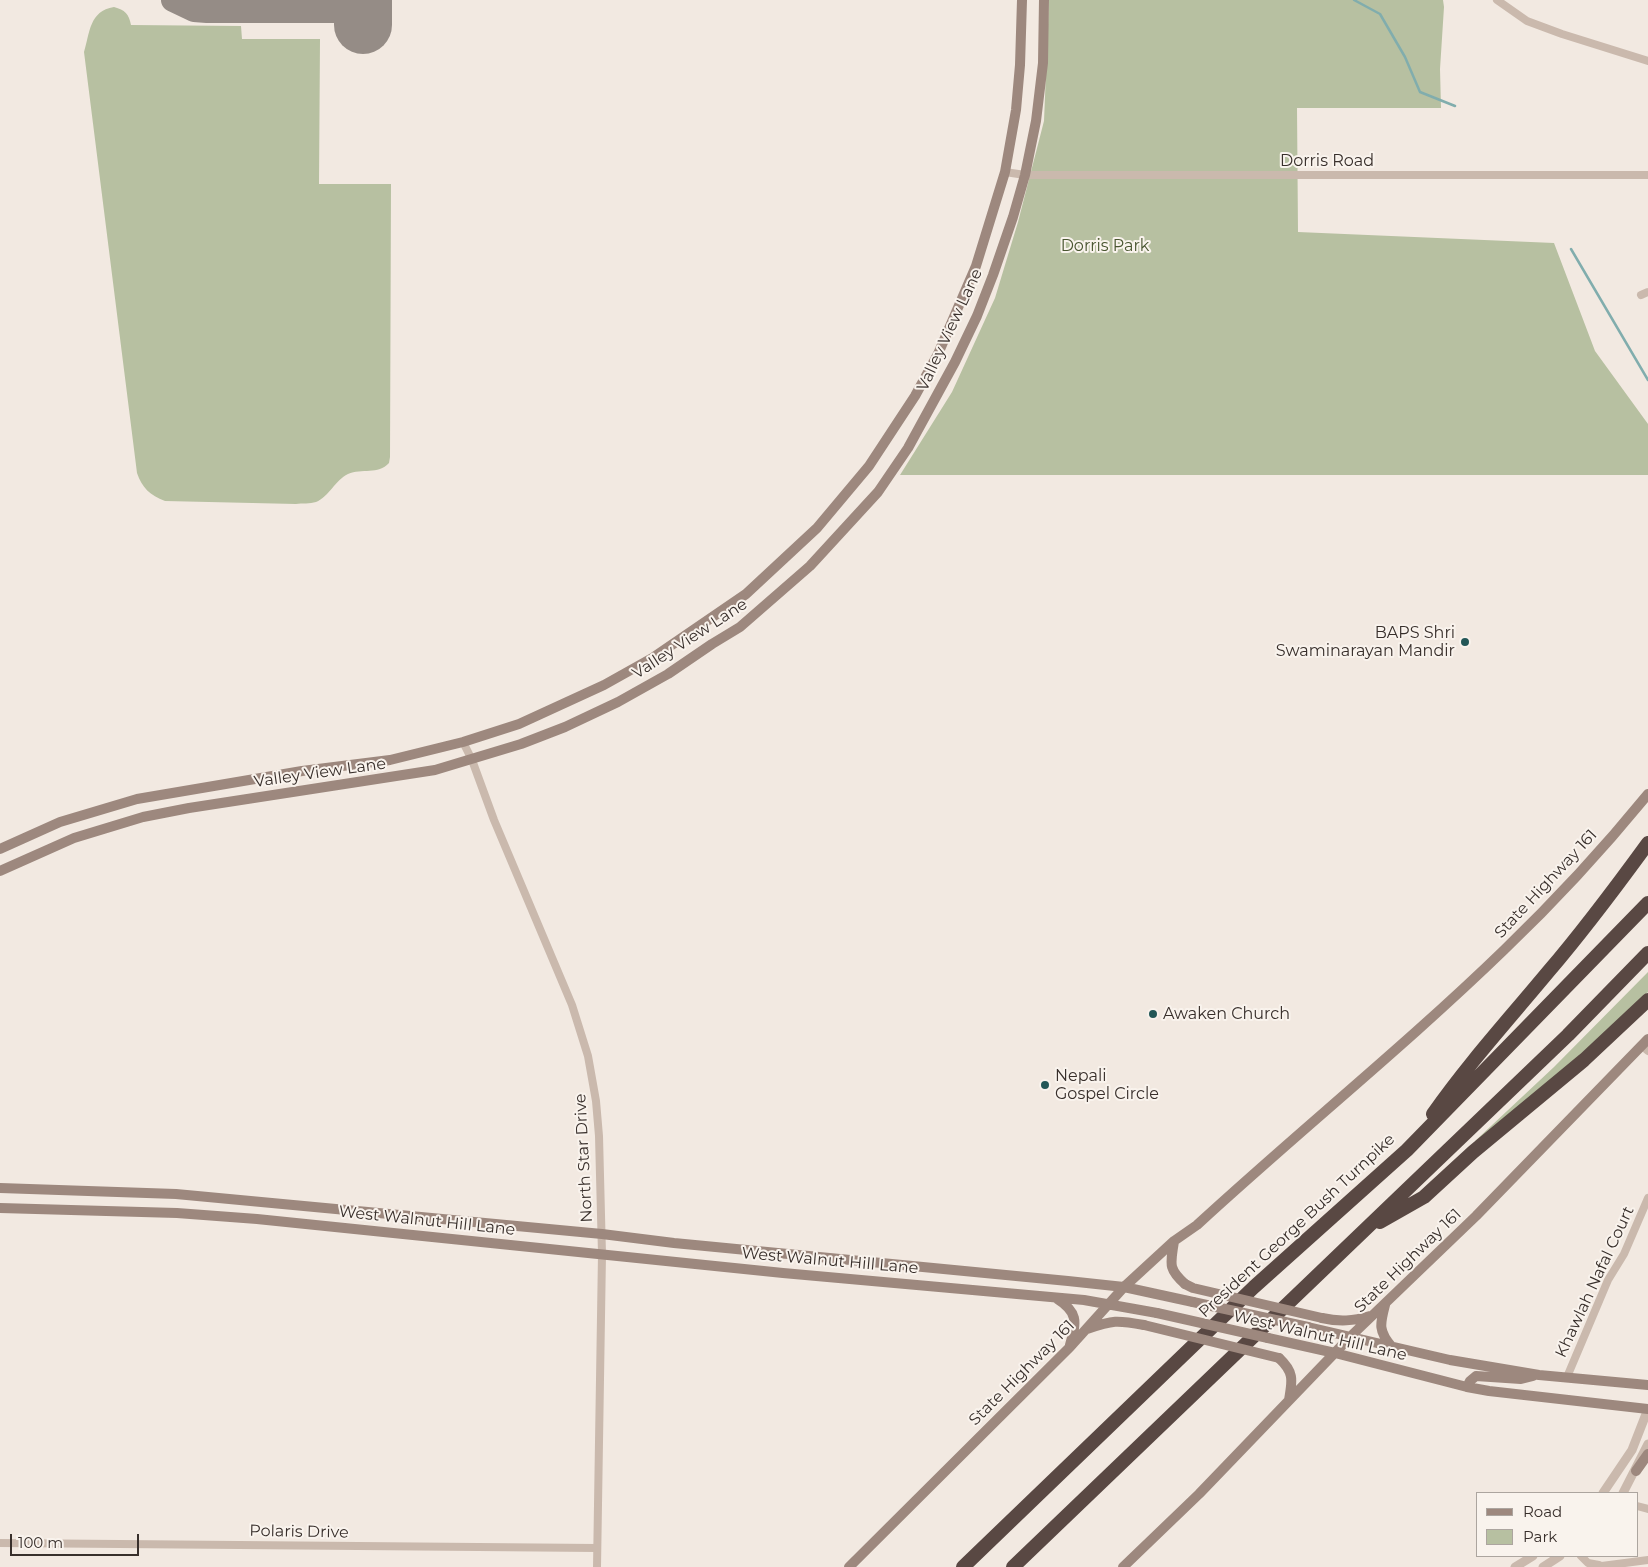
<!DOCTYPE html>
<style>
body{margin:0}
#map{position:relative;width:1648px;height:1567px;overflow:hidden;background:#f2e9e1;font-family:Montserrat,sans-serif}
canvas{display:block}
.legend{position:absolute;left:1476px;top:1492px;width:162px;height:65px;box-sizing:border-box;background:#f9f3ed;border:1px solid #aca59f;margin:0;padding:6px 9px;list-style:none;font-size:15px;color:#382f2b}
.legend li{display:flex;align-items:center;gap:10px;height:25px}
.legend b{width:25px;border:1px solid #aca59f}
.scale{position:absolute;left:10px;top:1534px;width:129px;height:22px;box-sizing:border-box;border:2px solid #382f2b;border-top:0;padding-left:6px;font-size:15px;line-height:18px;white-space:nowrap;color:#382f2b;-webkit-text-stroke:4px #f9f3ed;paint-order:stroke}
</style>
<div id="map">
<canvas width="1648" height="1567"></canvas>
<ul class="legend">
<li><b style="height:6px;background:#9d887e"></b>Road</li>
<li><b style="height:14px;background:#b7c0a1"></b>Park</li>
</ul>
<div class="scale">100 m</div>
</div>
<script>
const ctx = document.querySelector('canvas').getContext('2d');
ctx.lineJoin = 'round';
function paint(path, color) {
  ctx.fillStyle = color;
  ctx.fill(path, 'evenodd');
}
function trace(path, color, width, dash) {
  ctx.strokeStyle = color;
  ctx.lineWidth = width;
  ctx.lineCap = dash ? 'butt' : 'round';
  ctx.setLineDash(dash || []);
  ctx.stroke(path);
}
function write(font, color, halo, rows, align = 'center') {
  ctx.font = font + ' Montserrat,sans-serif';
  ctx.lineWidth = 4;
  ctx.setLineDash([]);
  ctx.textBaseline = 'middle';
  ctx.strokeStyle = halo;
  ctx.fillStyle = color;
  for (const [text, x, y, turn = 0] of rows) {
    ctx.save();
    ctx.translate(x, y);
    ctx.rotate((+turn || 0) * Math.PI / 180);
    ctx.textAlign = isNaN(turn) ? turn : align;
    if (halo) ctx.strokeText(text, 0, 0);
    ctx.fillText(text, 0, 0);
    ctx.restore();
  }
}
const green = new Path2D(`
 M1049,0H1443L1444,7L1440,69L1441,108H1297L1298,232L1554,243L1595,351L1648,424V475H900L952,392L995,298L1018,222L1044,121Z
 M114,7C125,10 129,14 131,25L241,26L242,39H320L319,184H391L390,457L389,463C378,475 362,468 348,474C335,480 329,497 316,502C310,504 302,503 296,504L165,501C150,495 142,488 137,473L84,52C90,33 89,11 114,7Z
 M1648,972V992L1583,1053L1477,1143L1475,1141L1554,1067Z`);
const stream = new Path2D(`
 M1354,0L1380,14L1405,57L1420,92L1455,106
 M1571,249L1648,380`);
const taxiway = new Path2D(`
 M173,0L194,10L207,11H363`);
const runway = new Path2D(`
 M363,25V0`);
const minor = new Path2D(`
 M1497,0L1527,21L1562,34L1648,61
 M1005,172L1025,175H1648
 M1641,295L1648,292
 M463,742L472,760L494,820L572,1005L588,1056L596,1101L599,1136L602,1254L597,1567
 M1642,1046L1648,1051
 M1567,1377L1608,1280L1624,1254L1648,1198
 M1637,1506L1648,1509
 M0,1543C199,1543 398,1548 597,1548
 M1581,1556L1588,1563L1599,1565
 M1594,1567L1648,1560`);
const tertiary = new Path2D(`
 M1603,1493L1632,1450L1648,1409
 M1623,1493L1648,1444
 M1515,1567L1533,1556
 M1543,1567L1560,1556`);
const secondary = new Path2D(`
 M0,849L60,822L137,799L302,771L390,760L463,742L519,724L604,685L654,657L746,594L817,528L869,466L915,396L938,354L976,266L1005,172L1016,110L1020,65L1022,0
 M0,871L74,838L143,817L189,808L435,770L521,744L565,727L618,702L668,674L712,644L740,627L810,566L878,492L908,448L955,362L977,316L993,275L1013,217L1025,175L1036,121L1043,63L1044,0
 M0,1188L176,1194L602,1234L674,1243L1068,1281L1124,1287L1193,1302
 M0,1208L177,1213L257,1219L783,1273L1084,1300L1157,1313
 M1174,1241C1171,1263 1167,1268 1185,1284
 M1056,1298C1078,1312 1077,1321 1070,1345
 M1385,1305C1380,1324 1378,1331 1392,1347
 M1322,1318C1340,1322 1353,1321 1370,1316
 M1308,1327L1450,1360L1539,1375L1648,1385
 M1087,1329C1113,1320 1117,1320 1144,1325
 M1268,1338L1335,1353L1467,1387L1489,1391L1648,1409
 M1279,1358C1295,1373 1292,1381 1289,1400
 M1467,1387L1470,1381L1476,1376L1521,1379L1533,1376
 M1636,1471L1648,1454
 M849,1567L1070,1347L1124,1287L1174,1241L1197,1225C1298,1132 1406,1045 1504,950C1554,902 1604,848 1648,794
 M1123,1567L1199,1494L1351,1336L1476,1216L1648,1039`);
const motorway = new Path2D(`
 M1433,1114C1468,1064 1509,1019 1548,972C1583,931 1616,887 1648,843
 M1380,1222L1424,1197L1473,1152L1584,1060L1648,1000
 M963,1567L1254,1287L1407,1150L1648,903
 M1013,1567L1568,1035L1648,953`);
const secondaryBridge = new Path2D(`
 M1185,1284L1193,1288L1322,1318
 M1193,1302L1308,1327
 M1157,1313L1268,1338
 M1144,1325L1279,1358`);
const markers = [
 [1465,642,5,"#235757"],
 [1153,1014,5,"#235757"],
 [1045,1085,5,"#235757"]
];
const streetNames = [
 ["Dorris Road",1327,161],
 ["Valley View Lane",950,330,-65],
 ["Valley View Lane",690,639,-33],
 ["Valley View Lane",320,773,-8],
 ["State Highway 161",1546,884,-47],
 ["North Star Drive",584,1158,-93],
 ["West Walnut Hill Lane",427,1221,6],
 ["President George Bush Turnpike",1297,1226,-43],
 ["West Walnut Hill Lane",830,1261,5],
 ["State Highway 161",1408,1261,-44],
 ["Khawlah Nafal Court",1595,1282,-65],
 ["West Walnut Hill Lane",1320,1336,13],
 ["State Highway 161",1022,1373,-45],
 ["Polaris Drive",299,1532,1]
];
const parkNames = [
 ["Dorris Park",1105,246]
];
const poiNames = [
 ["BAPS Shri",1455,633,"right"],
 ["Swaminarayan Mandir",1455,651,"right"],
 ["Awaken Church",1163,1014],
 ["Nepali",1055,1076],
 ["Gospel Circle",1055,1094]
];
paint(green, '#b7c0a1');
trace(stream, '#81adad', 2.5);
trace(taxiway, '#958c86', 24);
trace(runway, '#958c86', 58);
trace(minor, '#cab9ad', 8);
trace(tertiary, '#cab9ad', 9);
trace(secondary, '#9d887e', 10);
trace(motorway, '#594843', 14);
trace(secondaryBridge, '#9d887e', 10);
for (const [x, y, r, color] of markers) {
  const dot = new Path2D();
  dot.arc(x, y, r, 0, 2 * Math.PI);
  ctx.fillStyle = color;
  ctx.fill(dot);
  trace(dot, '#f9f3ed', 2);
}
write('16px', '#382f2b', '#f9f3ed', streetNames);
write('16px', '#495530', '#f9f3ed', parkNames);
write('16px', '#382f2b', '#f9f3ed', poiNames, 'left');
</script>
